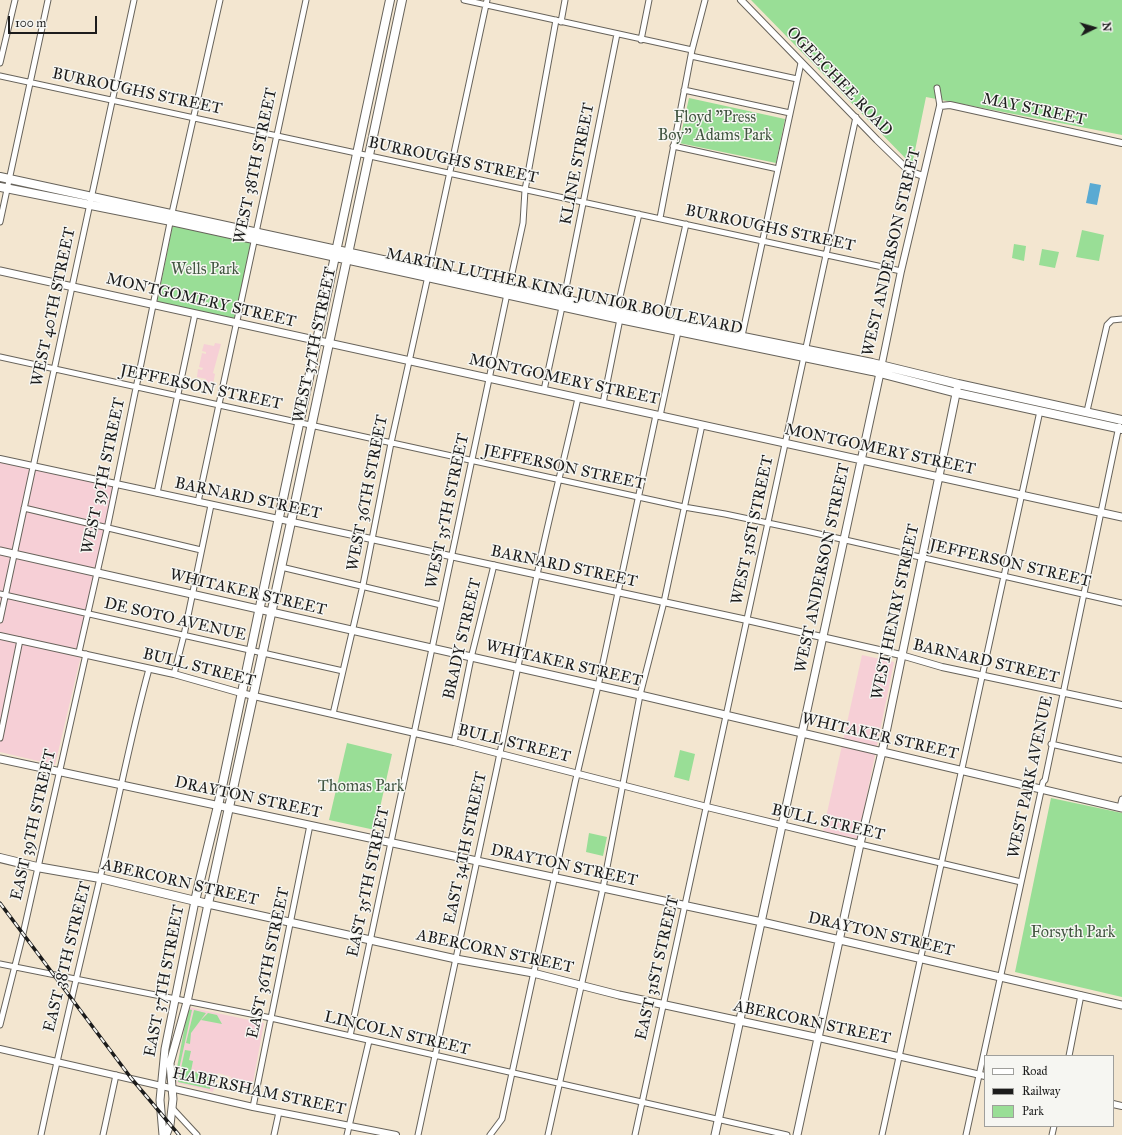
<!DOCTYPE html>
<style>
body{margin:0}
#map{position:relative;width:1122px;height:1135px;overflow:hidden;background:#f3e6d0;font-family:"IM FELL Great Primer",serif}
canvas{display:block}
.legend{position:absolute;left:984px;top:1055px;width:130px;height:72px;box-sizing:border-box;background:#f6f6f2;border:1px solid #9f9f9c;margin:0;padding:5px 7px;list-style:none;font-size:12px;color:#1c1c1c}
.legend li{display:flex;align-items:center;gap:8px;height:20px}
.legend b{width:20px;border:1px solid #9f9f9c}
.north{position:absolute;left:1074px;top:8px;width:40px;height:40px;-webkit-text-stroke:3px #f6f6f2;paint-order:stroke;rotate:85deg;font-size:11px;font-weight:700;line-height:16px;text-align:center;color:#1c1c1c}
.north::after{content:'';display:block;margin:auto;width:14px;height:18px;background:#1c1c1c;clip-path:polygon(50% 0,100% 100%,50% 72%,0 100%)}
.scale{position:absolute;left:8px;top:16px;width:89px;height:18px;box-sizing:border-box;border:2px solid #1c1c1c;border-top:0;padding-left:5px;font-size:12px;line-height:14px;white-space:nowrap;color:#1c1c1c;-webkit-text-stroke:3px #f6f6f2;paint-order:stroke}
</style>
<div id="map">
<canvas width="1122" height="1135"></canvas>
<ul class="legend">
<li><b style="height:5px;background:#fff"></b>Road</li>
<li><b style="height:5px;background:#1c1c1c"></b>Railway</li>
<li><b style="height:11px;background:#99de96"></b>Park</li>
</ul>
<div class="north">N</div>
<div class="scale">100 m</div>
</div>
<script>
const ctx = document.querySelector('canvas').getContext('2d');
ctx.lineJoin = 'round';
function paint(path, color) {
  ctx.fillStyle = color;
  ctx.fill(path, 'evenodd');
}
function trace(path, color, width, dash) {
  ctx.strokeStyle = color;
  ctx.lineWidth = width;
  ctx.lineCap = dash ? 'butt' : 'round';
  ctx.setLineDash(dash || []);
  ctx.stroke(path);
}
function write(font, color, halo, rows, align = 'center') {
  ctx.font = font + ' "IM FELL Great Primer",serif';
  ctx.lineWidth = 3;
  ctx.setLineDash([]);
  ctx.textBaseline = 'middle';
  ctx.strokeStyle = halo;
  ctx.fillStyle = color;
  for (const [text, x, y, turn = 0] of rows) {
    ctx.save();
    ctx.translate(x, y);
    ctx.rotate((+turn || 0) * Math.PI / 180);
    ctx.textAlign = isNaN(turn) ? turn : align;
    if (halo) ctx.strokeText(text, 0, 0);
    ctx.fillText(text, 0, 0);
    ctx.restore();
  }
}
const built = new Path2D(`
 M215,343L221,344L213,373L215,374L213,384L206,382V379L197,377L198,369L202,370L203,368L199,367L202,353L206,354V352L202,351L204,344L214,346Z
 M0,461L116,483L80,660L55,765L0,752Z
 M862,655L894,662L858,839L823,831Z
 M188,1007L264,1023L252,1088L230,1082L231,1077L218,1073L213,1092L174,1082Z`);
const green = new Path2D(`
 M751,0H1122V135L926,97L912,165Z
 M689,98L785,119L776,163L679,143Z
 M174,219L253,236L235,321L157,303Z
 M1082,230L1104,235L1099,261L1076,257Z
 M1014,244L1026,246L1024,261L1012,258Z
 M1042,249L1059,252L1055,268L1039,265Z
 M347,743L392,754L375,830L329,820Z
 M680,750L695,754L689,781L674,777Z
 M1051,798L1122,813V997L1015,972Z
 M589,833L607,837L603,856L586,852Z
 M188,1009L192,1010L176,1083L175,1078Z
 M194,1010L206,1013L191,1033L190,1044L186,1043Z
 M208,1013L217,1015L222,1024L201,1020Z
 M185,1050L191,1051L189,1060L193,1061L191,1071L207,1075L210,1078V1089L178,1082Z`);
const water = new Path2D(`
 M1090,183L1101,185L1097,205L1086,203Z`);
const minor = new Path2D(`
 M464,0L692,50
 M561,22L565,0
 M641,40L649,0
 M691,56L797,79
 M0,63L15,0
 M0,76L901,271
 M937,88L940,106
 M684,90L790,113
 M673,146L778,169
 M660,218L692,50L705,0
 M0,222L48,0
 M429,269L487,0
 M509,287L523,223L525,190L556,20
 M564,298L617,34
 M617,310L639,214
 M664,321L686,224
 M742,336L801,63
 M0,357L684,507L725,514L806,531L1122,603
 M544,390L562,307
 M603,403L620,319
 M1087,411L1107,325L1112,320L1122,319
 M660,416L678,332
 M157,493L195,314
 M198,502L306,0
 M24,508L201,550
 M281,567L441,605
 M0,594L343,671
 M0,620L134,0
 M79,652L107,529L172,213L220,0
 M174,674L184,635L211,505
 M333,714L363,585L391,443L428,276
 M0,738L20,640
 M454,742L471,658L494,565
 M1051,744L1122,760
 M1120,807L1122,799
 M860,844L1021,882
 M0,964L271,1018L787,1135
 M0,1025L23,934L86,654
 M350,1036L507,294
 M1069,1056L1081,995
 M253,1107L310,825
 M172,1108L197,1135
 M41,1135C59,1049 80,964 100,878C117,809 130,738 149,669
 M103,1135L116,1075
 M274,1135L279,1112
 M347,1135L369,1041
 M418,1135C458,949 499,762 537,575C549,516 565,457 578,398
 M490,1135L502,1119L575,783L598,686L656,415
 M548,1135L603,888L640,695L664,602L702,425
 M635,1135L856,117
 M882,1135L1040,411
 M966,1135L1043,782L1045,780L1119,426
 M1052,1135L1054,1126`);
const tertiary = new Path2D(`
 M741,0L877,140L909,171L923,176
 M881,368L901,271L940,106L950,105L1122,143
 M0,459L747,620L901,655L942,667L1122,705
 M0,636L174,674L241,693L454,742L707,807L860,844
 M819,1038L985,1076
 M0,1049L253,1107L396,1135
 M1113,1104L1122,1106`);
const secondary = new Path2D(`
 M0,271L1122,517
 M0,551L640,695L1122,808
 M0,759L762,922L1122,1005
 M163,1135L160,1100L165,1049L195,901
 M166,1135L170,1125L173,1099L170,1063L187,1002L208,904L456,959L533,973L619,995L819,1038
 M715,1135L880,373
 M797,1135L860,844L882,752L958,384`);
const primary = new Path2D(`
 M0,177L664,321L872,363L958,384L1122,420
 M0,187L171,221L620,319L872,371L957,393L1122,429
 M0,858L37,867L100,878L208,904L291,522L402,0
 M195,901L218,806L269,564L390,0`);
const rail = new Path2D(`
 M0,903L131,1078L179,1135`);
const streetNames = [
 ["OGEECHEE ROAD",839,82,46],
 ["BURROUGHS STREET",137,92,12],
 ["MAY STREET",1034,110,12],
 ["BURROUGHS STREET",453,161,12],
 ["KLINE STREET",578,164,-79],
 ["WEST 38TH STREET",256,166,-78],
 ["BURROUGHS STREET",770,229,12],
 ["WEST ANDERSON STREET",892,252,-77],
 ["MARTIN LUTHER KING JUNIOR BOULEVARD",564,292,12],
 ["MONTGOMERY STREET",201,301,13],
 ["WEST 40TH STREET",54,307,-78],
 ["WEST 37TH STREET",315,345,-78],
 ["MONTGOMERY STREET",564,380,12],
 ["JEFFERSON STREET",201,388,12],
 ["MONTGOMERY STREET",880,450,12],
 ["JEFFERSON STREET",564,468,12],
 ["WEST 39TH STREET",104,476,-78],
 ["WEST 36TH STREET",368,493,-79],
 ["BARNARD STREET",248,499,12],
 ["WEST 35TH STREET",448,511,-78],
 ["WEST 31ST STREET",753,530,-78],
 ["JEFFERSON STREET",1010,564,13],
 ["BARNARD STREET",564,567,12],
 ["WEST ANDERSON STREET",823,568,-78],
 ["WHITAKER STREET",248,593,13],
 ["WEST HENRY STREET",896,612,-78],
 ["DE SOTO AVENUE",175,620,13],
 ["BRADY STREET",463,639,-77],
 ["BARNARD STREET",986,662,13],
 ["WHITAKER STREET",564,664,13],
 ["BULL STREET",199,668,14],
 ["WHITAKER STREET",880,737,13],
 ["BULL STREET",514,744,14],
 ["WEST PARK AVENUE",1031,777,-78],
 ["DRAYTON STREET",248,798,12],
 ["BULL STREET",828,823,13],
 ["EAST 39TH STREET",34,825,-77],
 ["EAST 34TH STREET",466,848,-78],
 ["DRAYTON STREET",564,866,12],
 ["EAST 35TH STREET",369,882,-78],
 ["ABERCORN STREET",180,883,13],
 ["DRAYTON STREET",881,935,13],
 ["ABERCORN STREET",495,952,12],
 ["EAST 38TH STREET",68,957,-76],
 ["EAST 36TH STREET",269,963,-78],
 ["EAST 31ST STREET",658,968,-77],
 ["EAST 37TH STREET",165,981,-79],
 ["ABERCORN STREET",812,1023,12],
 ["LINCOLN STREET",397,1034,13],
 ["HABERSHAM STREET",259,1092,12]
];
const parkNames = [
 ["Floyd \"Press",715,118],
 ["Boy\" Adams Park",715,136],
 ["Wells Park",205,270],
 ["Thomas Park",361,787],
 ["Forsyth Park",1073,933]
];
paint(built, '#f6cfd6');
paint(green, '#99de96');
paint(water, '#59aad3');
trace(minor, '#67635b', 7);
trace(tertiary, '#67635b', 8);
trace(secondary, '#67635b', 9);
trace(primary, '#67635b', 10);
trace(minor, '#fff', 5);
trace(tertiary, '#fff', 6);
trace(secondary, '#fff', 7);
trace(primary, '#fff', 8);
trace(rail, '#1c1c1c', 3.5);
trace(rail, '#f6f6f2', 2, [6]);
write('16px', '#1c1c1c', '#f6f6f2', streetNames);
write('16px', '#425641', '#f6f6f2', parkNames);
</script>
